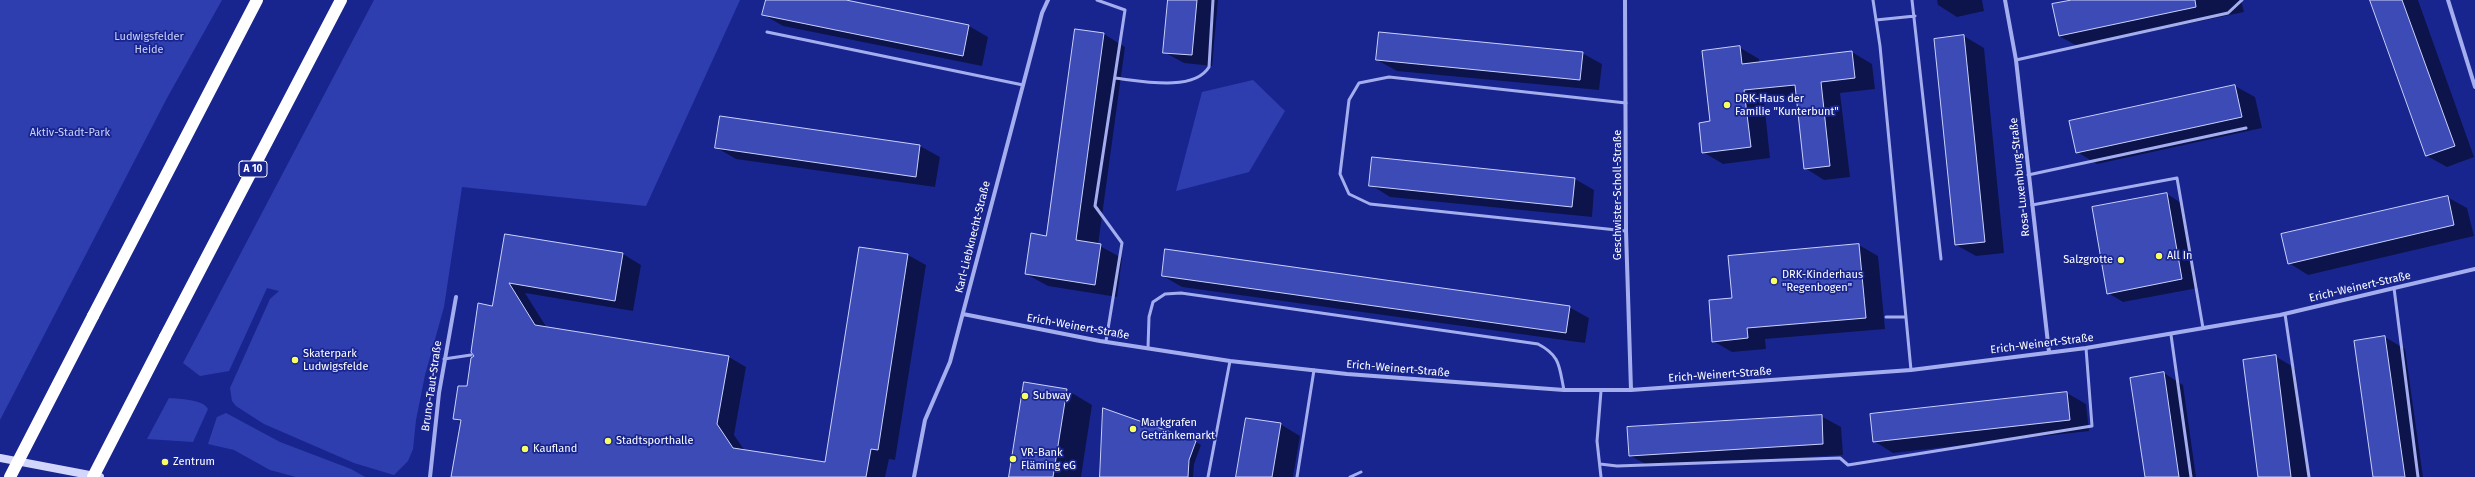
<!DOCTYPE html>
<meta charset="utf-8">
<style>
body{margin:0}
canvas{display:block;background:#18258f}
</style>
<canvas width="2475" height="477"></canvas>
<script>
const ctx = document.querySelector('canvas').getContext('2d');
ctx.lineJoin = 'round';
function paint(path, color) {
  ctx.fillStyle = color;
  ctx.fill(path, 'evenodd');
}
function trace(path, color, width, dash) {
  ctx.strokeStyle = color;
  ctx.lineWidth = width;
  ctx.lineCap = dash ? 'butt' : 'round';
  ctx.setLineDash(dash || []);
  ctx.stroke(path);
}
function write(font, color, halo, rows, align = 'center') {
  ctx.font = font + ' "Fira Sans",sans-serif';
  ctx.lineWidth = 3.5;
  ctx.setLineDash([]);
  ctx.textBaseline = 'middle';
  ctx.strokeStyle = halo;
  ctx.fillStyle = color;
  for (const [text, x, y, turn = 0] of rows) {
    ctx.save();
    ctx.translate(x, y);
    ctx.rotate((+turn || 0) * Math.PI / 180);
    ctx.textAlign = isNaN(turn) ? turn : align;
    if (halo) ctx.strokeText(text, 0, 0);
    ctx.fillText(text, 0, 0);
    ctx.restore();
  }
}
const green = new Path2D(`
 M0,0H222L167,98L0,420Z
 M374,0H740L646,206L462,187L444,307L425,375L416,420L413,449L408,461L394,475L354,463L264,424L236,406L232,401L230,388L270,299L279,291L267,288L229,371L200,376L183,363Z
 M1253,80L1285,111L1249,172L1176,191L1202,92Z
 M169,398C179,399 203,399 208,409L193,442L147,439Z
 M226,413L280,442L351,469L365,477H296L270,470L234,450L208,444L217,417Z`);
const shadow = new Path2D(`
 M767,0H841L969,26L988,37L982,66L783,26L764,15Z
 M1169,0H1218L1212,66L1184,63L1164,52Z
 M1937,0H1982L1984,11L1957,17L1938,5Z
 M2077,0H2241L2244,12L2079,47L2059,36Z
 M2371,0H2418L2474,157L2447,167L2427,156Z
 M1076,31L1104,34L1125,47L1098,245L1122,258L1117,297L1048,286L1026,274L1047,237Z
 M1964,36L1984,48L2004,253L1976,256L1956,245Z
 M1739,47L1759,59V63L1852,52L1872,64L1875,89L1840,93L1850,177L1824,180L1805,168L1797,97L1764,101L1770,158L1723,164L1703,152L1711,122Z
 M1582,53L1602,64L1599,90L1397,71L1377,60Z
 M2235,86L2255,97L2262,128L2097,164L2077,152Z
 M721,117L920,146L940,157L935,187L736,159L717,148Z
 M1575,179L1594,190L1592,217L1390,197L1371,185Z
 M2167,194L2183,204L2198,288L2123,302L2108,293Z
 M2447,197L2467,208L2474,236L2308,275L2289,263Z
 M506,235L623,254L641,265L633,311L525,293L547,328L729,357L746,367L734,435L745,451L826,463L860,248L908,255L926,265L895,460L889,459L885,477H452L462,423L454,419L468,388L475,356L493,307Z
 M1859,245L1878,256L1885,329L1765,339L1766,349L1732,352L1713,341L1733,299Z
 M1163,276L1569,307L1589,318L1585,343L1182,287Z
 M2385,337L2405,349L2423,477H2374Z
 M2275,356L2295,368L2309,477H2259Z
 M2164,373L2183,385L2196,477H2146Z
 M1067,390L1092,405L1081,477H1010Z
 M2067,393L2086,404L2089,431L1893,453L1874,441Z
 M1821,416L1841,427L1843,455L1649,466L1629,455Z
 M1280,424L1300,436L1293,477H1238Z
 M1196,442L1201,445L1194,464L1193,477H1101Z`);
const building = new Path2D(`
 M766,0H846L969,25L963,56L762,15Z
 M1168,0H1197L1192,55L1163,53Z
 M2072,0H2195L2196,7L2059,36L2052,4Z
 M2370,0H2402L2455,146L2426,156Z
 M1075,29L1104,33L1076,240L1101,244L1095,285L1025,274L1031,233L1046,236Z
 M1379,32L1583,52L1580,80L1376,60Z
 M1964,35L1985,242L1955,245L1934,39Z
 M1740,46L1742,64L1852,51L1855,78L1821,82L1830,166L1804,169L1795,85L1744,90L1751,147L1702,153L1699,123L1710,121L1702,51Z
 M2235,85L2242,117L2076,153L2069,121Z
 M720,116L920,145L916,177L715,148Z
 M1372,157L1575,178L1572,207L1369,186Z
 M2167,193L2182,279L2107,294L2092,207Z
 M2448,196L2454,225L2288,264L2281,234Z
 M505,234L623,253L615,301L509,283L535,325L729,356L717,424L733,448L825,462L859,247L908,254L878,450L871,449L866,477H451L461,420L453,419L458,386H467L471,358L474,356L471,352L478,303L492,306Z
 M1859,244L1866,318L1747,328L1748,338L1712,342L1709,300L1732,298L1728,256Z
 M1165,249L1570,306L1566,333L1162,276Z
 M2385,336L2396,414L2405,477H2373L2354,341Z
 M2276,355L2291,477H2258L2243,360Z
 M2164,372L2179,477H2145L2130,378Z
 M1024,382L1067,389L1053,477H1009Z
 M2067,392L2070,420L1873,442L1870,414Z
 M1103,408L1196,441L1189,460L1188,477H1100Z
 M1822,415L1823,444L1629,456L1627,427Z
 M1246,418L1281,423L1272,477H1236Z`);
const service = new Path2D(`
 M1097,0L1125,10L1095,206L1122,243L1106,341
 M1873,0L1880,46L1911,370
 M1912,0L1941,259
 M1876,20L1915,16
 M767,32L1023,85
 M2016,60L2228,13L2242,0
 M1115,78C1141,81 1194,92 1209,67L1213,0
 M2028,175L2246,128
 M2032,205L2177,178L2203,328
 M1626,231L1370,204L1349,194L1340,174L1349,100L1359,83L1389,77L1626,103
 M2394,288L2418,477
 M2285,314L2309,477
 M1886,317H1906
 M2171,335L2191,477
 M1148,348L1149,317L1153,302L1165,294L1181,293L1538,344C1561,356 1559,367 1564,390
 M444,359L471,355
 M1601,391L1597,441L1601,477
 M1600,464L1617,466L1840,458L1848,465L2092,426L2086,348
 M1208,477L1230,361
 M1297,477L1314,370
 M1350,477L1361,472`);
const minor = new Path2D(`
 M1625,0L1626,231L1631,390
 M2005,0L2016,60L2049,352
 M2448,0L2475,87
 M963,314L1100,341L1230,361L1347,374L1564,390H1631L1911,370L2086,348L2280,315L2475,269
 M430,477L439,393L456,297
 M914,477L925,420L950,362L1042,13L1048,0`);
const secondary = new Path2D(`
 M0,458L100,477`);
const motorway = new Path2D(`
 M93,316L257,0
 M165,337L341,0`);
const motorwayBridge = new Path2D(`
 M10,477L93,316
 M93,477L165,337`);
const markers = [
 [1727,105,4,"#f9ff63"],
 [2159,256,4,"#f9ff63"],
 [2121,260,4,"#f9ff63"],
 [1774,281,4,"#f9ff63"],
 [295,360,4,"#f9ff63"],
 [1025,396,4,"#f9ff63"],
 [1133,429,4,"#f9ff63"],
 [608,441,4,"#f9ff63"],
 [525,449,4,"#f9ff63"],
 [1013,459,4,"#f9ff63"],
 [165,462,4,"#f9ff63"]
];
const shields = [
 [253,169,28]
];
const shieldNames = [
 ["A 10",253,169]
];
const parkNames = [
 ["Ludwigsfelder",149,37],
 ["Heide",149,50],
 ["Aktiv-Stadt-Park",70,133]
];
const poiNames = [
 ["DRK-Haus der",1735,99],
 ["Familie \"Kunterbunt\"",1735,112],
 ["All In",2167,256],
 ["Salzgrotte",2113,260,"right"],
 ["DRK-Kinderhaus",1782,275],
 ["\"Regenbogen\"",1782,288],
 ["Skaterpark",303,354],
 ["Ludwigsfelde",303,367],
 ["Subway",1033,396],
 ["Markgrafen",1141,423],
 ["Getränkemarkt",1141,436],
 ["Stadtsporthalle",616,441],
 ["Kaufland",533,449],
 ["VR-Bank",1021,453],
 ["Fläming eG",1021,466],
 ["Zentrum",173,462]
];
const streetNames = [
 ["Rosa-Luxemburg-Straße",2020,177,-96],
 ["Geschwister-Scholl-Straße",1618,195,-90],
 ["Karl-Liebknecht-Straße",973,237,-76],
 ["Erich-Weinert-Straße",2360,287,-13],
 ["Erich-Weinert-Straße",1078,327,10],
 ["Erich-Weinert-Straße",2042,344,-7],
 ["Erich-Weinert-Straße",1398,369,5],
 ["Erich-Weinert-Straße",1720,375,-4],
 ["Bruno-Taut-Straße",432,386,-82]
];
paint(green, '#2e3eaf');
paint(shadow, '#0007');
paint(building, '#3c4bb5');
trace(building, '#cbd1fb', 1);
trace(service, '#a4aeef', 3);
trace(minor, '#a4aeef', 4);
trace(secondary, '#d2d6fb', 8);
trace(motorway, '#fff', 12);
trace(motorwayBridge, '#fff', 12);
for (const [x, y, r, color] of markers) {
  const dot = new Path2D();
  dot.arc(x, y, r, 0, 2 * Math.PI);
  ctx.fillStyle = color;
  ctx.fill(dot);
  trace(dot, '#18258f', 1.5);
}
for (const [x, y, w] of shields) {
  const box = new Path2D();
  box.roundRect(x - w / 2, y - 8, w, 16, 3);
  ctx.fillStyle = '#18258f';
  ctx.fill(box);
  trace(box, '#fff', 1);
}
write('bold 10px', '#fff', null, shieldNames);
write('11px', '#cbd1fb', '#18258f', parkNames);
write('11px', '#fff', '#18258f', poiNames, 'left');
write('11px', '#fff', '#18258f', streetNames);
</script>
